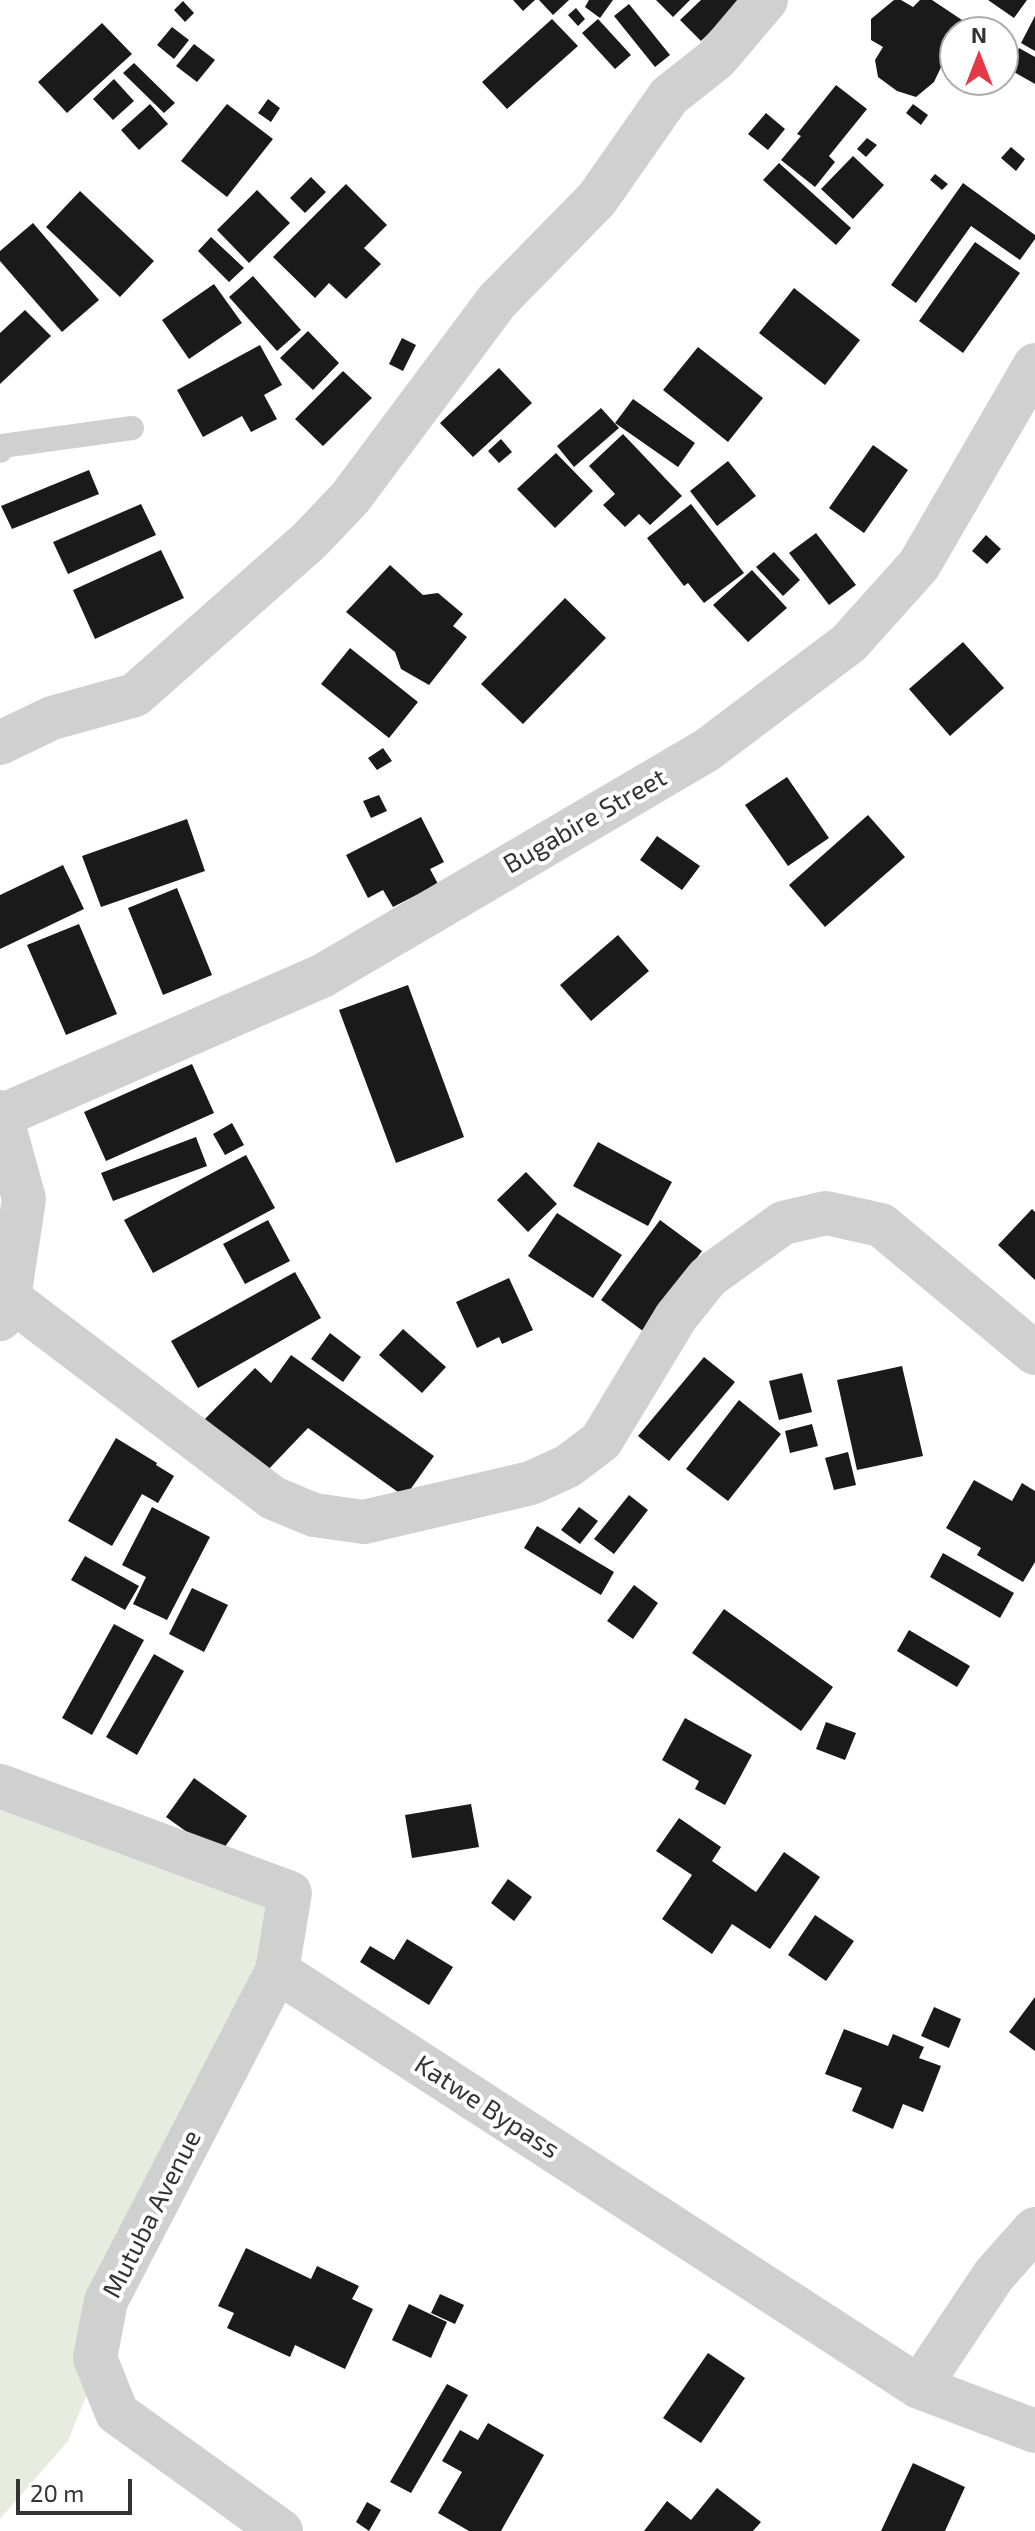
<!DOCTYPE html>
<style>
body{margin:0}
#map{position:relative;width:1035px;height:2531px;overflow:hidden;background:#fff;font-family:"Exo 2",sans-serif}
canvas{display:block}
.north{position:absolute;left:939px;top:16px;width:80px;height:80px;box-sizing:border-box;background:#fff;border:2px solid #adadad;border-radius:50%;rotate:0deg;font-size:22px;font-weight:700;line-height:32px;text-align:center;color:#333}
.north::after{content:'';display:block;margin:auto;width:28px;height:36px;background:#e63946;clip-path:polygon(50% 0,100% 100%,50% 72%,0 100%)}
.scale{position:absolute;left:16px;top:2479px;width:116px;height:36px;box-sizing:border-box;border:4px solid #333;border-top:0;padding-left:10px;font-size:24px;line-height:28px;white-space:nowrap;color:#333;-webkit-text-stroke:6px #fff;paint-order:stroke}
</style>
<div id="map">
<canvas width="1035" height="2531"></canvas>
<div class="north">N</div>
<div class="scale">20 m</div>
</div>
<script>
const ctx = document.querySelector('canvas').getContext('2d');
ctx.lineJoin = 'round';
function paint(path, color) {
  ctx.fillStyle = color;
  ctx.fill(path, 'evenodd');
}
function trace(path, color, width, dash) {
  ctx.strokeStyle = color;
  ctx.lineWidth = width;
  ctx.lineCap = dash ? 'butt' : 'round';
  ctx.setLineDash(dash || []);
  ctx.stroke(path);
}
function write(font, color, halo, rows, align = 'center') {
  ctx.font = font + ' "Exo 2",sans-serif';
  ctx.lineWidth = 8;
  ctx.setLineDash([]);
  ctx.textBaseline = 'middle';
  ctx.strokeStyle = halo;
  ctx.fillStyle = color;
  for (const [text, x, y, turn = 0] of rows) {
    ctx.save();
    ctx.translate(x, y);
    ctx.rotate((+turn || 0) * Math.PI / 180);
    ctx.textAlign = isNaN(turn) ? turn : align;
    if (halo) ctx.strokeText(text, 0, 0);
    ctx.fillText(text, 0, 0);
    ctx.restore();
  }
}
const green = new Path2D(`
 M0,1776L290,1893L68,2441L0,2519Z`);
const building = new Path2D(`
 M513,0H535L523,11Z
 M539,0H569L553,15Z
 M589,0H613L600,18L585,7Z
 M656,0H690L673,17Z
 M701,0H743L701,41L680,20Z
 M894,0H901L913,7L920,0H932L980,32H955V65L943,63L934,82L916,97L897,91L878,77L875,60L883,47L871,40V19Z
 M988,0H1027L1014,18Z
 M183,1L194,13L185,22L174,10Z
 M629,4L670,55L655,67L614,16Z
 M576,8L585,19L578,26L568,15Z
 M1035,16V51L1021,43Z
 M552,19L578,46L507,109L482,82Z
 M598,19L631,55L615,69L582,33Z
 M102,23L132,54L67,113L38,82Z
 M172,27L189,40L174,59L157,45Z
 M194,44L215,60L197,82L176,66Z
 M1019,48L1035,57V84L1007,68Z
 M134,63L175,103L164,113L123,73Z
 M114,79L134,101L113,120L93,99Z
 M836,85L867,109L829,156L835,162L815,187L781,160L801,136L797,134Z
 M268,99L280,108L271,122L258,113Z
 M150,104L168,124L139,150L121,130Z
 M227,104L273,139L227,197L181,161Z
 M913,104L928,115L921,125L906,113Z
 M766,113L785,129L768,150L748,134Z
 M867,138L877,145L866,157L857,149Z
 M1011,147L1025,159L1016,171L1001,158Z
 M853,156L884,185L853,219L821,189Z
 M779,163L851,228L836,245L763,180Z
 M935,174L948,184L942,190L930,180Z
 M311,177L326,192L305,213L290,198Z
 M963,183L1035,235V239L1020,260L971,226L916,303L891,285Z
 M346,184L387,225L364,248L381,264L346,299L329,283L315,298L273,257Z
 M257,190L290,223L249,263L217,230Z
 M80,191L154,261L120,297L46,227Z
 M33,223L99,300L62,332L0,261V251Z
 M211,237L244,268L229,282L198,251Z
 M975,242L1020,273L963,353L919,321Z
 M253,276L301,330L277,351L229,297Z
 M214,284L242,323L189,359L162,320Z
 M794,288L860,340L825,385L759,333Z
 M25,310L51,336L0,384V333Z
 M308,331L339,363L313,390L280,358Z
 M402,338L416,345L403,371L389,364Z
 M260,345L282,385L264,395L277,419L251,432L242,416L203,437L177,390Z
 M698,347L763,398L728,442L663,390Z
 M499,368L532,403L473,457L440,423Z
 M343,371L372,398L323,446L295,419Z
 M633,399L695,443L678,467L615,423Z
 M601,408L619,428L574,467L557,446Z
 M623,434L682,496L650,525L639,514L625,527L603,505L615,494L589,466Z
 M501,439L512,452L499,463L488,451Z
 M873,445L908,470L864,533L829,508Z
 M556,453L593,491L555,528L517,489Z
 M728,461L756,496L717,526L690,491Z
 M89,470L99,494L12,529L1,506Z
 M141,504L156,535L68,574L53,542Z
 M691,504L744,573L704,603L688,583L684,586L647,538Z
 M816,533L856,585L829,605L789,553Z
 M986,535L1001,549L987,564L972,551Z
 M161,550L184,598L95,639L73,590Z
 M774,552L800,580L783,596L756,567Z
 M390,565L423,595L438,593L463,614L453,626L467,637L429,685L401,669L395,652L346,612Z
 M752,570L787,608L748,642L713,605Z
 M565,598L606,638L523,724L481,684Z
 M963,642L1004,688L950,736L909,689Z
 M350,648L418,702L389,738L321,684Z
 M383,748L392,761L377,770L368,758Z
 M787,777L829,838L788,866L745,805Z
 M379,795L387,811L371,818L363,801Z
 M868,815L905,857L825,927L789,885Z
 M421,817L444,862L430,869L438,884L393,907L383,890L368,898L346,855Z
 M187,819L205,871L101,907L82,856Z
 M657,836L700,866L682,890L640,860Z
 M63,865L84,909L0,949V895Z
 M177,888L212,975L163,995L128,908Z
 M79,924L117,1014L66,1035L27,945Z
 M618,935L649,971L591,1021L560,985Z
 M408,985L464,1137L396,1163L339,1010Z
 M192,1064L214,1113L106,1161L84,1112Z
 M232,1123L244,1145L225,1155L213,1134Z
 M196,1137L207,1166L113,1201L101,1173Z
 M598,1142L672,1182L648,1226L573,1186Z
 M246,1155L275,1208L153,1273L124,1220Z
 M526,1172L557,1204L528,1232L497,1200Z
 M1032,1209L1035,1212V1280L998,1245Z
 M557,1213L622,1255L593,1298L528,1256Z
 M268,1220L290,1261L245,1284L223,1244Z
 M660,1220L702,1251L643,1331L601,1300Z
 M295,1272L321,1318L198,1388L171,1341Z
 M509,1278L533,1330L502,1344L499,1337L477,1348L456,1302Z
 M403,1329L446,1367L422,1393L379,1355Z
 M330,1333L361,1357L343,1382L311,1359Z
 M291,1355L434,1456L405,1497L308,1428L263,1475L204,1420L255,1368L271,1383Z
 M704,1357L735,1382L669,1461L638,1436Z
 M902,1366L923,1456L857,1470L837,1380Z
 M802,1373L812,1412L779,1420L769,1381Z
 M739,1400L781,1434L728,1501L686,1469Z
 M812,1424L818,1446L790,1453L785,1431Z
 M116,1438L157,1463L156,1465L174,1476L158,1503L142,1494L112,1546L68,1521Z
 M848,1452L856,1485L834,1490L825,1458Z
 M974,1480L1012,1501L1022,1483L1035,1491V1562L1023,1582L977,1555L981,1548L946,1528Z
 M629,1495L648,1510L614,1554L594,1539Z
 M152,1507L210,1537L167,1620L133,1604L146,1577L122,1565Z
 M579,1507L598,1521L580,1544L561,1530Z
 M537,1526L614,1572L601,1595L524,1548Z
 M943,1553L1014,1593L1000,1618L930,1577Z
 M85,1556L139,1586L125,1610L71,1580Z
 M634,1585L658,1603L633,1639L607,1621Z
 M192,1588L228,1605L204,1652L169,1634Z
 M724,1609L833,1687L801,1731L692,1653Z
 M114,1624L144,1640L92,1735L62,1718Z
 M909,1630L970,1666L957,1687L897,1651Z
 M154,1654L184,1671L137,1755L106,1737Z
 M685,1718L752,1755L725,1805L695,1789L699,1781L662,1760Z
 M826,1722L856,1733L845,1760L816,1749Z
 M194,1778L247,1816L219,1855L166,1817Z
 M471,1804L479,1847L412,1858L405,1815Z
 M679,1818L721,1847L712,1861L756,1892L784,1852L820,1877L770,1949L732,1924L712,1954L662,1919L692,1875L656,1851Z
 M508,1879L532,1897L514,1921L491,1903Z
 M815,1915L854,1941L826,1981L788,1955Z
 M407,1939L453,1967L429,2005L360,1962L370,1946L394,1960Z
 M1035,1997V2051L1009,2032Z
 M934,2007L961,2019L949,2048L921,2036Z
 M844,2029L888,2046L893,2034L924,2047L919,2058L941,2066L923,2112L903,2104L893,2129L852,2111L862,2088L825,2074Z
 M246,2248L311,2279L317,2266L359,2286L352,2299L373,2309L345,2369L295,2345L290,2357L227,2328L234,2313L218,2306Z
 M440,2294L464,2305L455,2324L431,2313Z
 M409,2304L447,2322L431,2358L392,2340Z
 M708,2353L745,2378L701,2443L663,2418Z
 M447,2384L468,2395L411,2493L390,2482Z
 M488,2423L544,2455L501,2531H469L438,2513L462,2472L442,2461L460,2430L478,2440Z
 M913,2463L965,2487L945,2531H881Z
 M717,2488L761,2522L753,2531H644L667,2501L691,2520Z
 M367,2502L381,2510L369,2531L356,2522Z`);
const lane = new Path2D(`
 M0,451L2,446L132,428`);
const street = new Path2D(`
 M0,743L52,718L135,695L309,541L350,498L497,301L597,199L669,96L716,59L766,0
 M0,1112L24,1199L9,1298L0,1319
 M1,1116L322,976L707,750L849,643L919,565L1035,365
 M9,1298L273,1498L314,1515L364,1522L531,1483L568,1466L601,1441L676,1317L708,1277L783,1223L826,1213L881,1225L1035,1353
 M0,1786L290,1893L277,1971L919,2387L1035,2431
 M277,1971L106,2301L95,2358L117,2413L281,2531
 M919,2387L994,2275L1035,2229`);
const streetNames = [
 ["Bugabire Street",585,821,-30],
 ["Katwe Bypass",487,2107,33],
 ["Mutuba Avenue",152,2214,-63]
];
paint(green, '#e6ecdf');
paint(building, '#1a1a1a');
trace(lane, '#d0d0d0', 24);
trace(street, '#d0d0d0', 44);
write('26px', '#333', '#fff', streetNames);
</script>
